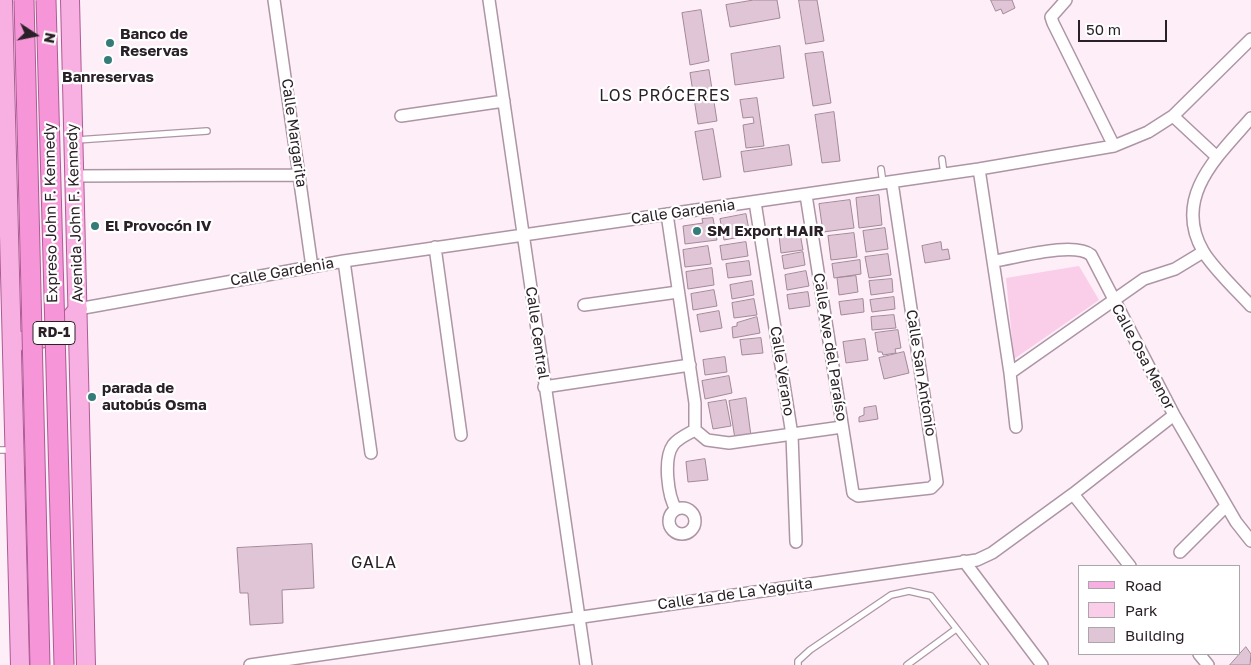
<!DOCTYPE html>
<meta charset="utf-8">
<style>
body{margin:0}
#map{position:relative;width:1251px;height:665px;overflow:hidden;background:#feeef8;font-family:"Golos Text",sans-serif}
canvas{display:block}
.legend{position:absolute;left:1078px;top:565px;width:162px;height:90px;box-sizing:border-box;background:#fff;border:1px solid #aaa6a9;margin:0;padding:6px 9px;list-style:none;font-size:15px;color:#2a2027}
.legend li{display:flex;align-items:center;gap:10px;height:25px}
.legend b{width:25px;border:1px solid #aaa6a9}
.north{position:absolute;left:10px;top:10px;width:50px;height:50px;-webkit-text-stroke:4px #fff;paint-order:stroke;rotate:101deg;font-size:14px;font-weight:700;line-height:20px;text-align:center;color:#2a2027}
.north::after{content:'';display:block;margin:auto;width:18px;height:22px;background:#2a2027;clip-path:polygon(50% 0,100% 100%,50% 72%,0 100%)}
.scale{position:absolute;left:1078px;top:20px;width:89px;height:22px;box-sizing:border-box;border:2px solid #2a2027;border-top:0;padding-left:6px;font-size:15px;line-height:18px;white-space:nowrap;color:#2a2027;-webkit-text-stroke:4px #fff;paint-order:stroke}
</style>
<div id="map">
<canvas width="1251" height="665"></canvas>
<ul class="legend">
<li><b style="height:6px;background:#f8b0e2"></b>Road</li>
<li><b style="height:14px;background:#facde9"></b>Park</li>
<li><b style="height:14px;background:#e0c5d6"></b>Building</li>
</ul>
<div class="north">N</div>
<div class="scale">50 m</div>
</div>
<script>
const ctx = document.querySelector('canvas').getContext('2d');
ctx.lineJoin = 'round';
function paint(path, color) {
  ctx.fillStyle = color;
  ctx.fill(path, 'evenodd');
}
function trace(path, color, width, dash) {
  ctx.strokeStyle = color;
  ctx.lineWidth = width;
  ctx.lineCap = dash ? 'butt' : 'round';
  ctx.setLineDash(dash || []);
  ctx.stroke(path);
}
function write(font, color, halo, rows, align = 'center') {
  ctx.font = font + ' "Golos Text",sans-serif';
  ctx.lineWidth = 4.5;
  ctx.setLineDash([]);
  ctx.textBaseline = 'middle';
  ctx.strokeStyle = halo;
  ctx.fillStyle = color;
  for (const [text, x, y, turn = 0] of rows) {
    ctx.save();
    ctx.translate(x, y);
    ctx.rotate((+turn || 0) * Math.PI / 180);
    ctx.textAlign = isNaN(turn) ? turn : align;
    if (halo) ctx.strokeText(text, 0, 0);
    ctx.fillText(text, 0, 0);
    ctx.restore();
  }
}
const green = new Path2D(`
 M1079,266L1099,300L1014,359L1006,278Z`);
const building = new Path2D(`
 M754,0H777L780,18L730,27L726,5Z
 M799,0H817L824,41L806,44Z
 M991,0H1012L1015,8L1003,14L1001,9L996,11Z
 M701,10L709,61L690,65L682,13Z
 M780,46L784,78L735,85L731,54Z
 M823,52L831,103L813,106L805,54Z
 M709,70L717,121L698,124L690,73Z
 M757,98L764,146L746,148L743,125L754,123L753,117L743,118L740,100Z
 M834,112L840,161L822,163L815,115Z
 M713,129L721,177L703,180L695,132Z
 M789,145L792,165L744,172L741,152Z
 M879,195L882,225L859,228L856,198Z
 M850,200L854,228L823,232L819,204Z
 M746,214L750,235L724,240L720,219Z
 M713,218L717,240L685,244L683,226L703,223L702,219Z
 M885,228L888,249L866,252L863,231Z
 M800,233L803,250L781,253L779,236Z
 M854,233L857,257L831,260L828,236Z
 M746,242L748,256L722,260L720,246Z
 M941,242L942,250L948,249L950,259L925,263L922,246Z
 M708,246L711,264L685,267L683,250Z
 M803,252L805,265L784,269L782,256Z
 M888,254L891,275L869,278L865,257Z
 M860,260L861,274L834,278L832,264Z
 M749,261L751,275L728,278L726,264Z
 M712,268L714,285L688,289L686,272Z
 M806,271L809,286L787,290L785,275Z
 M856,276L858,292L839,295L837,278Z
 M892,279L893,292L871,295L869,281Z
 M752,281L754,295L732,299L730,285Z
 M714,290L717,306L693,310L691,294Z
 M808,292L810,306L789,309L787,295Z
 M894,297L895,309L872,312L870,300Z
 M754,299L757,315L734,318L732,303Z
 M863,299L864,312L841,315L839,302Z
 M719,311L722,328L700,332L697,315Z
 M894,315L896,328L872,330L871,317Z
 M757,317L760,333L733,338L732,327L737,326V323Z
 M898,330L901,348L895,349L896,353L883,355L882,352H878L875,333Z
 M761,338L763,353L742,355L740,340Z
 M865,339L868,360L846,363L843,342Z
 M904,352L909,373L884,379L879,358Z
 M725,357L727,372L705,375L703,360Z
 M729,376L732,393L705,399L702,381Z
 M746,398L751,436L735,439L729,401Z
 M726,400L731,426L713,429L708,403Z
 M876,406L878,419L859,422V417L864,415V408Z
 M705,459L708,480L688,482L686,462Z
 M312,544L314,588L282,590L283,623L250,625L248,593H240L237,548Z
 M1246,647L1251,654L1250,665H1230Z`);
const service = new Path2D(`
 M77,140L207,131
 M942,159L944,174
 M881,169L883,183
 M0,450H13
 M798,665V661L810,650L891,595L909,591L931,596L985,665
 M907,665L956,629`);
const minor = new Path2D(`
 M274,0L312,267
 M489,0L586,665
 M1066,0L1051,17L1053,23L1114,146
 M401,116L504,101
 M1173,116L1217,157
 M1251,118C1218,156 1172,197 1203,251C1212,267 1238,292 1251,306
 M979,169L1010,373L1016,427
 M74,176L300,175
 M806,195L853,493L858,496L931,488L937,482L892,182
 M755,202L792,435L796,542
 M667,214L695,403V430
 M435,247L461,435
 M344,261L371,453
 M994,261C1016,258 1074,241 1091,255L1174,415L1236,522L1251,541
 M584,305L678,292
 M78,309L344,261L979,169L1114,146L1148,132L1173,116L1251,39
 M1010,373L1144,279L1175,269L1203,252
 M544,387L690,365
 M1073,494L1130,566
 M669 521a13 13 0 1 1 26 0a13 13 0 1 1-26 0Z
 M676,509C668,497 663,459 673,445C678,438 688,434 695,430L707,440L729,443L842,427
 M1180,552L1226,506
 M964,561L1042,665
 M1199,654L1208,665
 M250,665L977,560L992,553L1073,494L1174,415`);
const primary = new Path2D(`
 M3,0L20,665
 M70,0L86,665
 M19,341C54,339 57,336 78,309`);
const trunkBridge = new Path2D(`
 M24,0L40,665
 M46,0L64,665`);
const markers = [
 [110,43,5,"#347c78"],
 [108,60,5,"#347c78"],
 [95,226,5,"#347c78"],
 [697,231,5,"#347c78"],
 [92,397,5,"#347c78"]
];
const shields = [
 [54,333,42]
];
const shieldNames = [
 ["RD-1",54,333]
];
const poiNames = [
 ["Banco de",120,34],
 ["Reservas",120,51],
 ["Banreservas",108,77,"center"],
 ["El Provocón IV",105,226],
 ["SM Export HAIR",707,231],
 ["parada de",102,388],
 ["autobús Osma",102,405]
];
const streetNames = [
 ["Calle Margarita",294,133,82],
 ["Calle Gardenia",683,212,-8],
 ["Expreso John F. Kennedy",51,213,-91],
 ["Avenida John F. Kennedy",75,213,-92],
 ["Calle Gardenia",282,272,-10],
 ["Calle Central",537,333,82],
 ["Calle Ave del Paraíso",830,347,81],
 ["Calle Osa Menor",1143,357,62],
 ["Calle Verano",782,371,81],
 ["Calle San Antonio",921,373,81],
 ["Calle 1a de La Yaguita",735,594,-8]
];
const neighbourhoodNames = [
 ["LOS PRÓCERES",665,96],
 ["GALA",374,563]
];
paint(green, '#facde9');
paint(building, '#e0c5d6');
trace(building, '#a28999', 1);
trace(service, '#ae95a5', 8);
trace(minor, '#ae95a5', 14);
trace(primary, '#ad5b94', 20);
trace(service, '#fff', 5.5);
trace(minor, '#fff', 11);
trace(primary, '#f8b0e2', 18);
trace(trunkBridge, '#ad5b94', 21, []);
trace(trunkBridge, '#f696d8', 19);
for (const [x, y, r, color] of markers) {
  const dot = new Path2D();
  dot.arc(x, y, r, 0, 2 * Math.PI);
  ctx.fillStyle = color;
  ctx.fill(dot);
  trace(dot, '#fff', 2);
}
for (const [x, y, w] of shields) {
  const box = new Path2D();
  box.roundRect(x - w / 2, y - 11.5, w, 23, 4);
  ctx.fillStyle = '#fff';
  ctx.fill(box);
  trace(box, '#2a2027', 1);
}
write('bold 14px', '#2a2027', null, shieldNames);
write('bold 15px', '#2a2027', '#fff', poiNames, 'left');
write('15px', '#2a2027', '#fff', streetNames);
ctx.letterSpacing = '1px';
write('16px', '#2a2027', '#fff', neighbourhoodNames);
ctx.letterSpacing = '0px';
</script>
